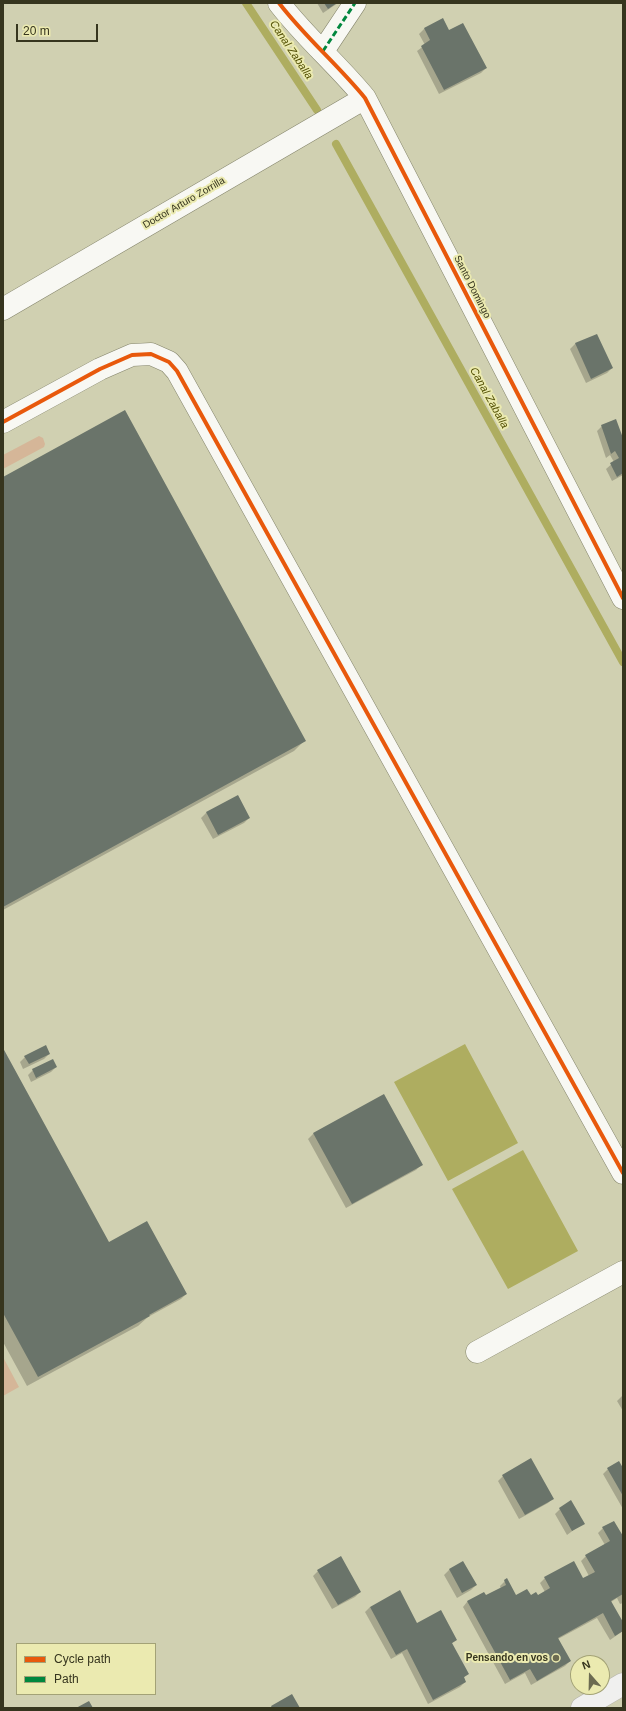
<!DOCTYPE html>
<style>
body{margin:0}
#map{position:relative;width:626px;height:1711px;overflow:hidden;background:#d0d0b1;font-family:Arial,sans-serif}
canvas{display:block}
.frame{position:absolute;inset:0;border:4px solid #36351e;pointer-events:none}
.legend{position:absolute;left:16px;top:1643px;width:140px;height:52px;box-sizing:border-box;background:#ebeab0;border:1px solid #a3a276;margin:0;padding:5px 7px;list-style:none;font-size:12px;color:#36351e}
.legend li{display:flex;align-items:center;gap:8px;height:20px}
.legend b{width:20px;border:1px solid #a3a276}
.north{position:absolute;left:570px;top:1655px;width:40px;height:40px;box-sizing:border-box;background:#ebeab0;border:1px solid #a3a276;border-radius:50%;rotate:340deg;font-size:11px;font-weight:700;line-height:16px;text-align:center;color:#36351e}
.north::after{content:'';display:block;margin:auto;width:14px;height:18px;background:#6c6b51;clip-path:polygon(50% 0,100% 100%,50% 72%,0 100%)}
.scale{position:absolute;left:16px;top:24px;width:82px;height:18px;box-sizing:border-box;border:2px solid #36351e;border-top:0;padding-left:5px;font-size:12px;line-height:14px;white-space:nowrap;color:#36351e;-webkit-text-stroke:3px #ebeab0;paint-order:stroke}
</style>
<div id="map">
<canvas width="626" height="1711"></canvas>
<div class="frame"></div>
<ul class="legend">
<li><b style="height:5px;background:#e8590c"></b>Cycle path</li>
<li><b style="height:5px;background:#00873e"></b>Path</li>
</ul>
<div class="north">N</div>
<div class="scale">20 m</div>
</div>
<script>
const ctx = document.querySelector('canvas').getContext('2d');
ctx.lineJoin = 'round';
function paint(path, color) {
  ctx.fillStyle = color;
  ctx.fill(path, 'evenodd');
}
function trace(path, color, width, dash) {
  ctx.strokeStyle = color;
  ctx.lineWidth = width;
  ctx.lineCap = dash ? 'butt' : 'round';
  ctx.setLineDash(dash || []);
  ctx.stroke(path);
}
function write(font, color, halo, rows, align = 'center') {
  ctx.font = font + ' Arial,sans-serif';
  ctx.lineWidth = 4;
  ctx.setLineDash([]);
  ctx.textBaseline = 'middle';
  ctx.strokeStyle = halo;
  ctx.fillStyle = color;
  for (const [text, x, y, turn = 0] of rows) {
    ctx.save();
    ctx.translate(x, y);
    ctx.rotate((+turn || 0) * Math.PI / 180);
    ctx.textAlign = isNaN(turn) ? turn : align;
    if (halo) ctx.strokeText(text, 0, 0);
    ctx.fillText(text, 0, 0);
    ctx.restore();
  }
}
const green = new Path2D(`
 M39,436L43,438L45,444L44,447L3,469V455Z
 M3,1357L19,1387L3,1396Z`);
const water = new Path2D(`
 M465,1044L518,1143L448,1181L394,1082Z
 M523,1150L578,1251L508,1289L452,1189Z`);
const shadow = new Path2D(`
 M317,3H338L323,13Z
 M442,20L449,32L486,68L481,73L439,94L417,51L425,45L419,34L424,29Z
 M596,335L612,368L607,373L586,383L570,349L575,344Z
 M602,426L623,441V475L612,481L606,469L614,462L610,455L606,458L597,431Z
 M3,478L304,741L294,751L3,910Z
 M238,796L249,818L244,823L213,839L201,818L206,813Z
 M3,1051L109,1244L186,1294L181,1299L148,1317L138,1326L27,1386L3,1342Z
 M49,1054L44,1059L23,1069L20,1062L25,1057Z
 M56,1067L51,1072L31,1082L28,1075L33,1070Z
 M383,1096L421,1165L416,1170L346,1208L308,1139L313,1134Z
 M623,1395V1411L617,1401Z
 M608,1469L623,1470V1509L603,1474Z
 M503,1476L553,1498L548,1503L519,1519L498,1481Z
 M560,1509L583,1523L567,1535L555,1514Z
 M614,1522L623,1538V1603L620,1604L617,1598L611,1602L623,1624V1631L610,1640L597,1618L558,1639L570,1661L565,1666L531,1685L525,1673L505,1684L463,1607L467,1602L484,1593L486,1597L501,1589L500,1586L505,1581L516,1596H537L545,1592L540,1583L545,1578L583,1580L589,1576L581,1561L586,1556L605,1545L598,1533L603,1528Z
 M463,1562L476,1585L471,1590L457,1598L444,1575L449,1570Z
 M318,1571L360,1592L355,1597L332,1609L313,1576Z
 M370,1607L456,1640L451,1644L468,1674L463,1678L465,1682L460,1687L428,1704L402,1653L391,1659L365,1612Z`);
const stream = new Path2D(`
 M246,3L317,110
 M336,144L623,662`);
const building = new Path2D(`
 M324,3H337L328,9Z
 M443,18L449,30L463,23L487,68L444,90L421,46L430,40L424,28Z
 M597,334L613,368L591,379L575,343Z
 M125,410L306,741L3,907V477Z
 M616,419L623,438V473L617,477L610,463L619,458L615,451L611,454L601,425Z
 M238,795L250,818L218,835L206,812Z
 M46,1045L50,1054L29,1064L24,1056Z
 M3,1048L109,1242L147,1221L187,1294L149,1315L150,1316L38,1377L3,1313Z
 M53,1059L57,1067L36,1078L32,1069Z
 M384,1094L423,1165L352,1204L313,1133Z
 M531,1458L554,1499L525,1515L502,1475Z
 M619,1461L623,1468V1496L607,1468Z
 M571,1500L585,1524L572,1531L559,1508Z
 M614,1521L623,1536V1594L611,1601L623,1622V1631L615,1636L603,1613L558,1638L571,1661L537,1681L530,1669L510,1680L467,1601L484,1592L486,1595L506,1585L504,1580L507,1578L516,1595L527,1589L531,1595L536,1592L538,1595L550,1588L544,1577L574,1561L583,1578L595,1572L585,1555L610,1541L602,1527Z
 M341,1556L361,1592L338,1605L317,1570Z
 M463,1561L477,1585L462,1593L449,1569Z
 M400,1590L417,1623L441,1610L457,1640L452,1643L469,1674L464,1677L466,1682L433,1700L407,1649L396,1655L370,1607Z
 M292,1694L300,1708H272L271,1706Z
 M89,1701L93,1708H76Z`);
const street = new Path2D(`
 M279,3C305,37 338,65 365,98L623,598
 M323,51L355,3
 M3,309L365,98
 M3,422L100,369L132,355L151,354L169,362L177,371L623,1173
 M477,1352L623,1272`);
const primary = new Path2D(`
 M582,1708L623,1684`);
const quiet = new Path2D(`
 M323,51L355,3`);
const cycleway = new Path2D(`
 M279,3C305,37 338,65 365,98L623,598
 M3,422L100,369L132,355L151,354L169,362L177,371L623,1173`);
const markers = [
 [556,1658,4,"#6c6b51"]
];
const streetNames = [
 ["Doctor Arturo Zorrilla",184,203,-30],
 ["Santo Domingo",472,287,63]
];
const poiNames = [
 ["Pensando en vos",548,1658]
];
const waterNames = [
 ["Canal Zaballa",291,50,56],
 ["Canal Zaballa",489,398,61]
];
paint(green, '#d5b698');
paint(water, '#aead60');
paint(shadow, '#0003');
trace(stream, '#aead60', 8);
paint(building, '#6a746a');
trace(street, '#84846b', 23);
trace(primary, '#b4b3ab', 23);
trace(street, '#f8f8f3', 22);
trace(primary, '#f0f0ef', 22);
trace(quiet, '#00873e', 3, [6, 3]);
trace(cycleway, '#e8590c', 4);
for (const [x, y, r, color] of markers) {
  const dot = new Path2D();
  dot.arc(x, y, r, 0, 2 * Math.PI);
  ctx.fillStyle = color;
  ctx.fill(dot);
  trace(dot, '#ebeab0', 1.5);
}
write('10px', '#36351e', '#ebeab0', streetNames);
write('bold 10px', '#36351e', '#ebeab0', poiNames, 'right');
write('italic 11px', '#535004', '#ebeab0', waterNames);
</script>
